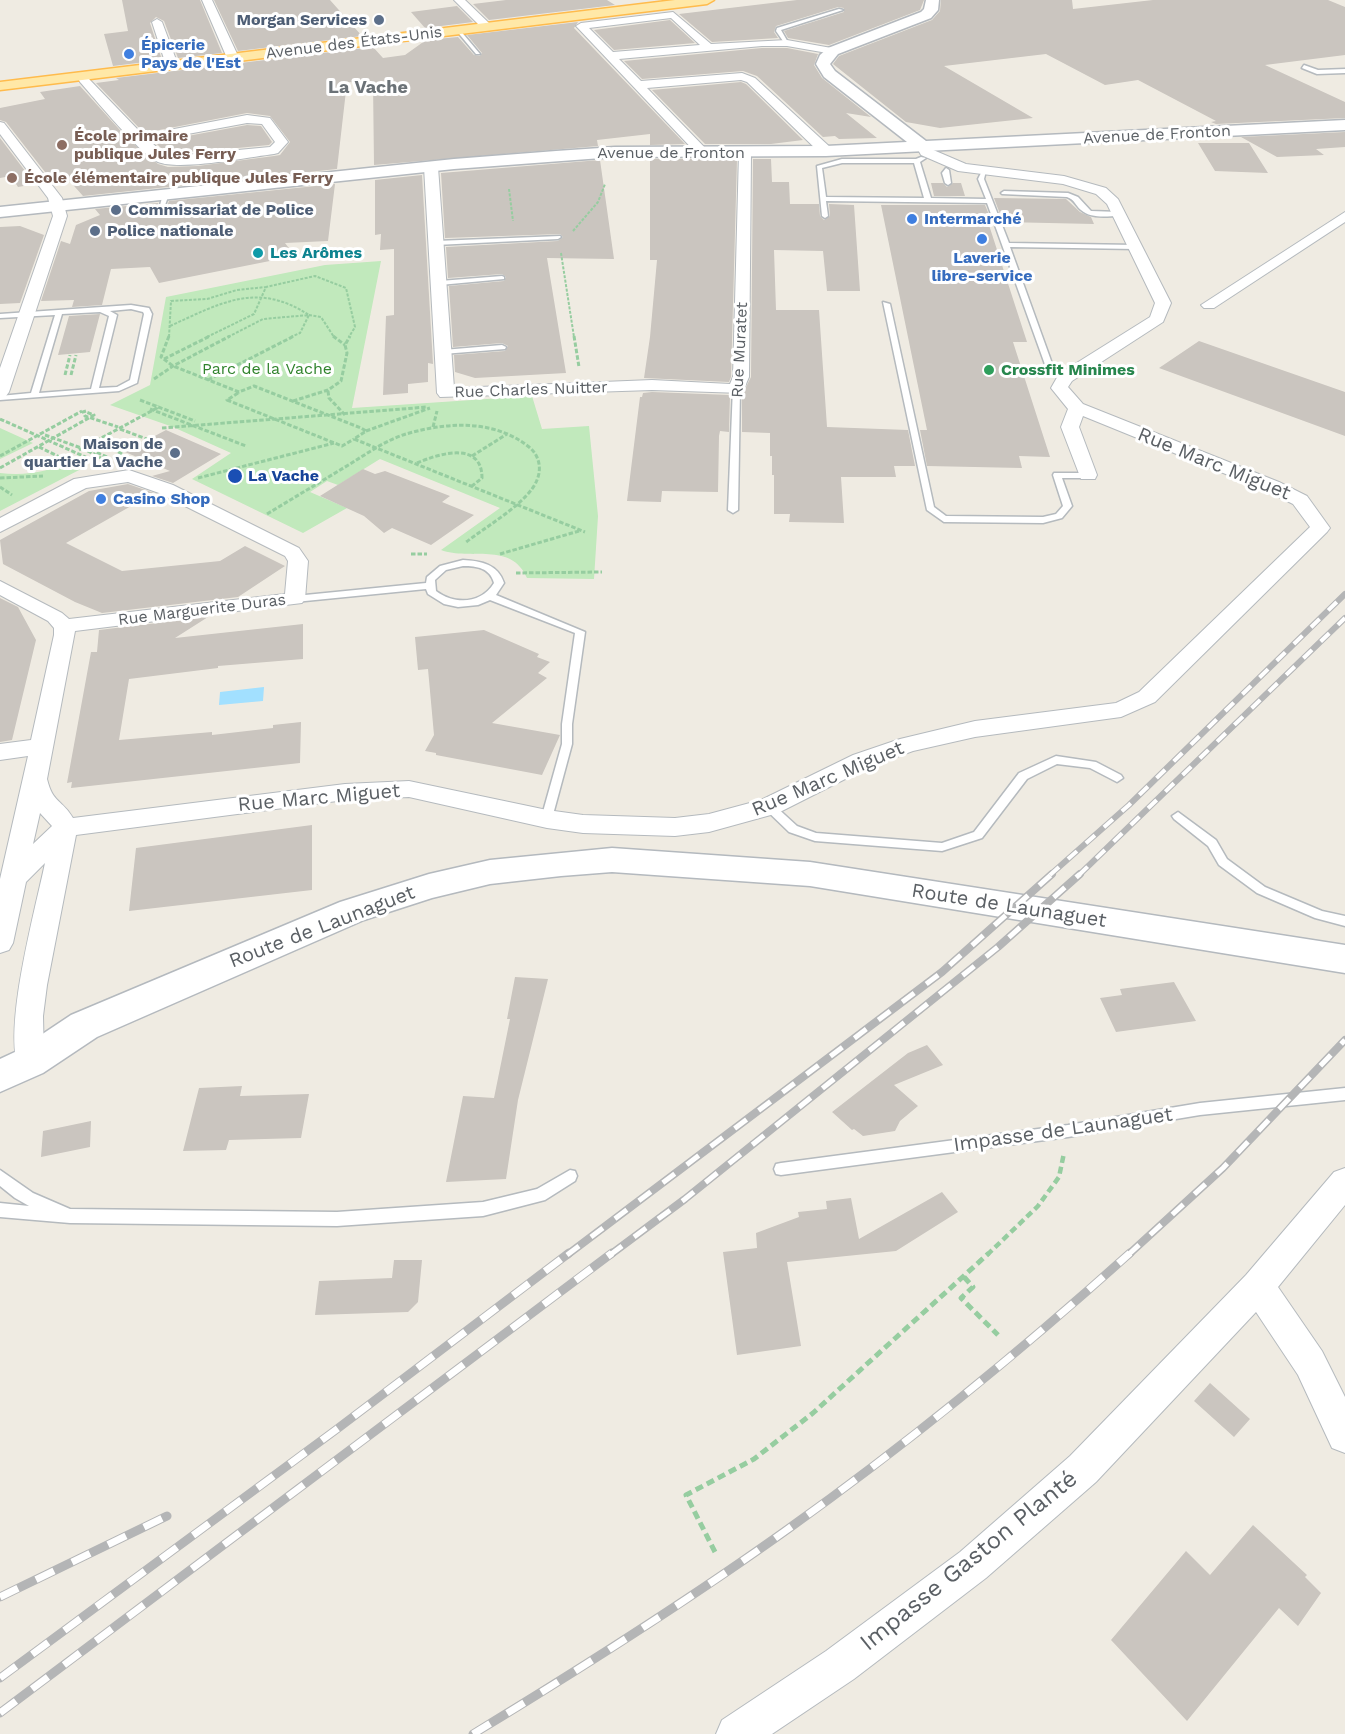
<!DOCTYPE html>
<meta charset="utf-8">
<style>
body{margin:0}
canvas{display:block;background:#efebe2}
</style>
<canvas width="1345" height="1734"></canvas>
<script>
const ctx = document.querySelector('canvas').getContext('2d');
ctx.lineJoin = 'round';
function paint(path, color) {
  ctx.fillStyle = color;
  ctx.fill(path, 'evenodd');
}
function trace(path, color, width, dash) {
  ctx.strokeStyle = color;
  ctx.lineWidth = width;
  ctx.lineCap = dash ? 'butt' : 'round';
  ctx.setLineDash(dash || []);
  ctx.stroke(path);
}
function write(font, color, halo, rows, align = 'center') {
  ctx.font = font + ' "Work Sans",sans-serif';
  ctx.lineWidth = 6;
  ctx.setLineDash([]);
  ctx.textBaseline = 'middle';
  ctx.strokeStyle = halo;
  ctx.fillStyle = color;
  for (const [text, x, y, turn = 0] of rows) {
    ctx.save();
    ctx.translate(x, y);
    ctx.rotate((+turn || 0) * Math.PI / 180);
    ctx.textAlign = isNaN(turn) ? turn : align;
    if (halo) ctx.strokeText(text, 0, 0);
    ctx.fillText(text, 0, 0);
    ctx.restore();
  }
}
const green = new Path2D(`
 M381,261L352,408L532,396L542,429L589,426L598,516L594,579L527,578C511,541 470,561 441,550L500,508L380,459L338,485L327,481L310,492L347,508L303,533L192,479L231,453L173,427L110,405L150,385L166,297L325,265Z
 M0,428L33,443L0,459Z
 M73,460L83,468L0,511V473C25,476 50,472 73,460Z`);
const water = new Path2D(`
 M264,687L263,701L219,705L220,692Z`);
const building = new Path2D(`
 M122,0H200L222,53L178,58L164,21L156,17L150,23L162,60L113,66L104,34L128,31Z
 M214,0H330L362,36L238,51Z
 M506,0H607L615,5L489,20L473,4Z
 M797,0H924L920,10L829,45L788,38L784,31L844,12V8L838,7L776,26L774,32L778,38L712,42L679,14Z
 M941,0H1072L1073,9L1153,0H1328L1345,7V55L1265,65L1345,102V118L1216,124L1211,122L1216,121L1138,80L1105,85L1046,54L944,66L1033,118L940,128L906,122L833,64L839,56L932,20L940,11Z
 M457,6L473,22L425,28L411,12Z
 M670,20L695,43L614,50L594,30Z
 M578,22L574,28L685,144L650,145V134L597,140L598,146L374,165L373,83L347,82L337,169L83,196L67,178L52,181L6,122L0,120V108L45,99L40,92L80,86L128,139L158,164L168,167L198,166L274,156L280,155L290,142L270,116L247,113L144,133L96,83L119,80L116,78L373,47L383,58L405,55L426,40L458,37L474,55L480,56L482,53L467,35Z
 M762,48H787L818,54L814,65L822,78L871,117L846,113L877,138L839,139L835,136L823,137L757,76L743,71L642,79L624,61Z
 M741,82L746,84L803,140L771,144H705L652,90Z
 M247,125L261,126L272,142L269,145L174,154H167L155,142Z
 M1345,132V147L1316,149L1324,155L1277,157L1241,137Z
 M0,138L35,184L18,187L11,176L0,178Z
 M1198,143H1249L1268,173L1215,171Z
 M650,159H737L731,377L729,382L644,378L650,337L657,260H650Z
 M753,159H771L772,182H789L790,204H819L820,216L824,220L830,216L829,204L854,205L860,291H827L823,251L774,250L776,310H819L827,427L908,430L915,466H894L896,477H841L844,523L789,522L790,514H774V475H772V456H770V433L742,432V395L751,377Z
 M600,160L614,259L547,258L566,373L475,378L455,372L454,355L505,351L508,346L502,343L453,347L449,286L504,281L506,277L502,274L448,278L446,247L558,241L563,237L560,234L445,238L441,173Z
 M422,175L433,364L428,363V382L408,384V393L383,395L386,316L394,315V249L380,250L381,234L375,235V180Z
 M931,183H943L947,187L953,183H961L965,196H934Z
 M335,184L328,241L285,243L295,256L159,283L150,267L111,269L102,305L72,307L74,300L41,301L61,241L70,244L76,225L100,215L95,209L158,203L157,210L159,211L166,209L169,201Z
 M994,198L1066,199L1080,212L1091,217L1094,224L1003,222Z
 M881,205H985L992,222H988L1027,342H1013L1050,457L1019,456L1022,468L927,466L920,430H927Z
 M20,226L44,235L20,303L0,304V227Z
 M100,314L90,352L58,355L69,316Z
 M1199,341L1345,392V436L1159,368Z
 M652,392L730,395L729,432L720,431L719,436L718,492L662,491L661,502L627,501L640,397H642L643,393Z
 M166,430L221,454L173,483L152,476L170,471L125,452Z
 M363,469L375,474L385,471L450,496L442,502L474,515L431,545L392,528L384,533L364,516L320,496Z
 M128,484L154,493L66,543L122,571L220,561L245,546L285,566L238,597L102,613L75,602L3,564L0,540L89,491Z
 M0,598L18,607L36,640L12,740L0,742Z
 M208,617L175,638L303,624V659L218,666V668L129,679L119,740L212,732V735L273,728V725L301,722L300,763L71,788L72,782L67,783L91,652H97L99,630Z
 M484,630L539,654L537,657L550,662L538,673L547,678L492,723L560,735L542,775L436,755V753L425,751L434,735L428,669L418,670L415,637Z
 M312,825V890L129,911L136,848Z
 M515,977L548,979L518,1100L506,1179L446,1182L463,1096L494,1098L510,1019H507Z
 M1174,982L1196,1021L1116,1032L1100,998L1122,995L1120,989Z
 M927,1045L943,1065L894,1085L918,1106L900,1121L895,1131L863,1136L854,1129L852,1130L832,1112L908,1053Z
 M242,1086L240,1096L309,1094L301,1138L229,1140L226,1150L183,1151L199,1088Z
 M91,1121L90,1147L41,1157L43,1131Z
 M942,1192L958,1212L896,1251L787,1262L801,1346L737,1355L723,1252L757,1248L756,1233L799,1217L798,1212L827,1209L826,1201L851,1198L859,1239Z
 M394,1260H422L418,1302L408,1312L315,1315L319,1281L392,1278Z
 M1210,1383L1250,1419L1234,1437L1194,1401Z
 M1253,1525L1307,1575L1305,1577L1321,1593L1298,1626L1279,1608L1187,1721L1111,1640L1186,1551L1210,1575Z`);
const pathFar3 = new Path2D(`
 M509,189L513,221
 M573,231L598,202L605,184
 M561,253L574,337
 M170,326C221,303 257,281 309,315L300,333L291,337
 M169,337L171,301L207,299L237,290L266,287
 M207,337L254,314L266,287L315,276L346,288L355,327L349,337
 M228,337L263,319L309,315L321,317L334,337`);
const pathFar2 = new Path2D(`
 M169,336L161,357L173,366L239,392L254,386L361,428L366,431L354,439L585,532
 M333,336L345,345
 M574,336L579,367
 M164,359L210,336
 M65,375L70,355
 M71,375L76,355
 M154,379L173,366L230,336
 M208,380L294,336
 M328,391L329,398L345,415
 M238,393L227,400L342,446L354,439
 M140,400L195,421
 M293,401L328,390L341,381L347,353L345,345L350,336
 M150,409L246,446
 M86,411L83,412L85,416L118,427
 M0,419L90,459
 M433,427L437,411
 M162,428L427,407
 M120,429L163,445
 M366,431L430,408
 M45,435L84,449L101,458
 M39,447L70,462
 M85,447L107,457
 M79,450L157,408V405
 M122,454L117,451L134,442
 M0,456L82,411
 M472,456L507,434
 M417,463C440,453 482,441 482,478L472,486
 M0,468L94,415L86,412
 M0,478L43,476
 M198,478L334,443
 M0,487L12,495
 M267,514C295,497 322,481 350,464C368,453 386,440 406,434C447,422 494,419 529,447C539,455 542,468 537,480C528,503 485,527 465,543
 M411,554H427
 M500,554L579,531
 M516,573L602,572`);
const pathFar1 = new Path2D(`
 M987,1255L1038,1206L1059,1177L1064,1153`);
const path = new Path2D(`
 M964,1277L973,1287L961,1298L998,1335
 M715,1552L686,1495L754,1459L813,1413L989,1253`);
const lane = new Path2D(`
 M839,9L843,10L781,30L789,44H785L776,31L777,28Z
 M455,29H459L480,54H476Z
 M1304,65L1318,70L1345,69V73L1317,74L1302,68Z
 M921,157L926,158L920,162L931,198L986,199L978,179L982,171H986L984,179L1009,243L1136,245L1139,247L1136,249L1010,247L1054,369L1068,376V380H1062L1047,370L987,203L826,201L828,216L825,218L822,216L817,166L842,159H916ZM842,163H914L924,198L826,197L822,168Z
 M946,168L949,170L951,183L948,185L945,183L942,173Z
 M1004,191L1068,193L1078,197L1091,211L1119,212L1122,214L1119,216C1107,216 1091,219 1081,210C1075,205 1075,200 1067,197L1002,194L1001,193Z
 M166,192L169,194L164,208L159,209L163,194Z
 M560,236L561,237L558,239L436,245L433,243L436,241Z
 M502,276L504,277V279L440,285L436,283L440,281Z
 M883,302L890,304L934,507L946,516L1043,517L1056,514L1063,506L1053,475L1054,473H1091V477L1088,478H1062L1072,506L1062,518L1043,523L944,522L927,510Z
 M131,305L149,308L152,314L137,383L119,391L0,400V396L31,393L55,315L0,318V314ZM131,309L143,312L144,314L130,380L117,387L99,388L117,315L110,311ZM100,312L109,316L91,389L39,393L62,314Z
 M502,345L506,347L505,349L443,354L439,352L443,350Z
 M733,387L740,389L738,510L733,513L728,510Z
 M463,560C481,561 498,564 504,583L496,595L585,632L572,724V744L551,822L547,823L541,819L562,744V724L575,633L490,600L478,605L458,607L444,604L428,594L426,589L295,602L290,599L295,596L426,583L427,577L440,566ZM463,566C477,566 490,568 494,583C481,604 455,605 436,591L435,580L446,570Z
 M1056,756L1096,762L1121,775L1123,778L1117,782L1090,768L1057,764L1027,779L982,838L942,851L815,841L789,832L763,807L769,803L773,804L797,826L816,833L942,843L974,832L1019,773Z
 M1178,812L1216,840L1227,859L1265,887L1322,911L1345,916V926L1315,918L1257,893L1219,865L1208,846L1174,819L1172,816Z
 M1345,1088V1100L1200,1115L1068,1137L781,1175L776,1174L774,1169L776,1164L781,1163L1068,1125L1200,1103Z
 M0,1170L33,1193L70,1209L337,1212L483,1202L537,1189L570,1170L575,1171L577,1176L575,1181L545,1200L483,1216L337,1226L70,1223L0,1217V1203L29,1206L15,1198L0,1186Z`);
const street = new Path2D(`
 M202,0H212L239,58L237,60H229L227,58Z
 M454,0H465L491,25V29H483Z
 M673,12L711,44L787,40L837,49V53L833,54L787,46H762L619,59L641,81L742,73L755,78L831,148L832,151L831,154H821L747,82L741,80L647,88L710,153L709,156H699L576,26L581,23ZM671,18L700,45L613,52L589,28Z
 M157,19L162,22L178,65L176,67L172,68L166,65L152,22Z
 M83,73L87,74L89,79L143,135L247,115L270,118L288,142L278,153L274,154C249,157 180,171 158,162C140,154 96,100 80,82L77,76ZM247,123L262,124L275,142L270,147L174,156H166L150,141Z
 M0,122L4,123L62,198L67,216L9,392L6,396L0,397V368L53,216L48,198L0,134Z
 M922,142L926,143L931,149L966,164L1064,176L1106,188L1118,199L1171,303L1163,322L1072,381L1068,387L1083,404L1279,482L1307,496L1330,528L1327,532L1155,702L1121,717L975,737L913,751L869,767L778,813L709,832L675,836L583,833L547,828L409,797L345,800L76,835L47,985L43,1016L44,1062L40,1071L30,1074L20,1071C1,1033 36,907 45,863L26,882L13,943L9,950L0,953V879L28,756L0,760V744L31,740L54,635V628L48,621L0,595V581L62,613L69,619L285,594L288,561L285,556L159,493L128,482L86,488L0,532V518L74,479L129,470L173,485L299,548L308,561L305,599L302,603L75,631L47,779C53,804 62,799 73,818L345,784L409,781L547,810L583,815L675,818L709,814L761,800L853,755L900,739L975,721L1116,703L1139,692L1310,527L1293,504L1265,490L1083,416L1079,427L1097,475L1095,479H1081L1061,427L1068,409L1051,388L1059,374L1150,317L1155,303L1107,204L1096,194L1063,184L958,171L921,155L916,146ZM40,813L52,826L33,844Z
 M745,149L751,153L749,377L742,393L652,390L440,397L437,393L424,167L426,164L431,163L438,167L454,388L652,380L730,384L733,377L739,153Z
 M1345,212V222L1214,308H1204L1201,305Z
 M1345,1168V1205L1278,1287L1322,1351L1345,1397V1453L1332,1448L1298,1375L1256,1312L1096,1482L986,1578L854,1679L772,1734H716L722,1720L826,1651L960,1552L1070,1456L1246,1275L1334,1172Z`);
const secondary = new Path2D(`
 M926,0H939L938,10L931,18L838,54L830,64L835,71L926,141L1345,120V130L826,156L615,157L454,169L0,217V207L454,159L556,151L615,147L826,146L907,142L824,77L816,64L820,55L828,48L921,12L924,9Z
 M612,848L810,862L1345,945V973L810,886L612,872L561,876L490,884L432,898L364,920L97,1037L43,1073L0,1092V1059L17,1051L71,1015L340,902L429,874L490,860Z`);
const primary = new Path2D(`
 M675,0H714L707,4L0,90V82Z`);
const railFar2 = new Path2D(`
 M1050,875L1129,805L1345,594
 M1079,875L1345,618`);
const railFar1 = new Path2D(`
 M567,1255L942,972L1052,874
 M610,1255L685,1199L998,947L1080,874
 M1128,1255L1223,1168L1345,1040`);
const rail = new Path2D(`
 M0,1597L167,1516
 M0,1678L337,1429L569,1253
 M0,1713L612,1253
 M473,1734C580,1669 686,1602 788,1529C907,1444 1021,1351 1130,1253`);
const markers = [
 [379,20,6,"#5c6f8a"],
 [129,54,6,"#3f7fe0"],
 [62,145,6,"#8d6e63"],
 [12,178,6,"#8d6e63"],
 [116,210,6,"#5c6f8a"],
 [912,219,6,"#3f7fe0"],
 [95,231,6,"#5c6f8a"],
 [982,239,6,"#3f7fe0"],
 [258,253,6,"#0f9aa8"],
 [989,370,6,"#2e9e5b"],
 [175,453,6,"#5c6f8a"],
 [235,476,8,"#1a4fb4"],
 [101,499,6,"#3f7fe0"]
];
const farServicenames = [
 ["Morgan Services",367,20],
 ["Commissariat de Police",128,210,"left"],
 ["Police nationale",107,231,"left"],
 ["Maison de",163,444],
 ["quartier La Vache",163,462]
];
const farStreetnames = [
 ["Avenue des États-Unis",354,43,-7],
 ["Avenue de Fronton",1157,135,-3],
 ["Avenue de Fronton",671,153],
 ["Rue Muratet",740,350,-87],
 ["Rue Charles Nuitter",531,390,-2],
 ["Rue Marguerite Duras",202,610,-7]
];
const farShopnames = [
 ["Épicerie",141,45],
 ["Pays de l'Est",141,63],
 ["Intermarché",924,219],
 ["Laverie",982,258,"center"],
 ["libre-service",982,276,"center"],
 ["Casino Shop",113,499]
];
const farEducationnames = [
 ["École primaire",74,136],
 ["publique Jules Ferry",74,154],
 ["École élémentaire publique Jules Ferry",24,178]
];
const farCulturenames = [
 ["Les Arômes",270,253]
];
const farParknames = [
 ["Parc de la Vache",267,369]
];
const farLeisurenames = [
 ["Crossfit Minimes",1001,370]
];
const farTransitnames = [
 ["La Vache",248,476]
];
const farQuarternames = [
 ["La Vache",368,88]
];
const streetNames = [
 ["Rue Marc Miguet",1214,464,22],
 ["Rue Marc Miguet",828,779,-23],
 ["Rue Marc Miguet",319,798,-5],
 ["Route de Launaguet",1009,906,9],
 ["Route de Launaguet",322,927,-21],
 ["Impasse de Launaguet",1063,1130,-8]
];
const nearStreetnames = [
 ["Impasse Gaston Planté",969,1561,-39]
];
paint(green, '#c1e9bc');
paint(water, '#a2e0ff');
paint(building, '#cac5bf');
trace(lane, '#b5babe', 3);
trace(street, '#b5babe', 2);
trace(secondary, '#b4b9be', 3);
trace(primary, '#ffbb4c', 3);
trace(pathFar3, '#96cda0', 2, [3, 1.5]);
trace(pathFar2, '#96cda0', 3, [4.5, 2]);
trace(pathFar1, '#96cda0', 4.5, [7, 4]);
trace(path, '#96cda0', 5, [8, 4.5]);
paint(lane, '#fff');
paint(street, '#fff');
paint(secondary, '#fff');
paint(primary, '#ffe8a7');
trace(railFar2, '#b4b5b6', 6);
trace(railFar1, '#b4b5b6', 8);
trace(rail, '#b4b5b6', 9);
trace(railFar2, '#fff', 4, [12]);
trace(railFar1, '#fff', 5, [15]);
trace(rail, '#fff', 7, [20]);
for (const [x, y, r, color] of markers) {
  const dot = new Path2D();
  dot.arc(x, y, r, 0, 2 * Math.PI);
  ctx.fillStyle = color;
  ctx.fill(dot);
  trace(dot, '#fff', 2);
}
write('bold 16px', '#4e5e75', '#fff', farServicenames, 'right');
write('16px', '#5b6065', '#fff', farStreetnames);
write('bold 16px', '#366cbe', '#fff', farShopnames, 'left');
write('bold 16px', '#785e54', '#fff', farEducationnames, 'left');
write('bold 16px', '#0d838f', '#fff', farCulturenames, 'left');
write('16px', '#30832c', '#fff', farParknames);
write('bold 16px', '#27864d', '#fff', farLeisurenames, 'left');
write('bold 16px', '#164399', '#fff', farTransitnames, 'left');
write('bold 18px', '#6b7277', '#fff', farQuarternames);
write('20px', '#5b6065', '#fff', streetNames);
write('24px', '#5b6065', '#fff', nearStreetnames);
</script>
